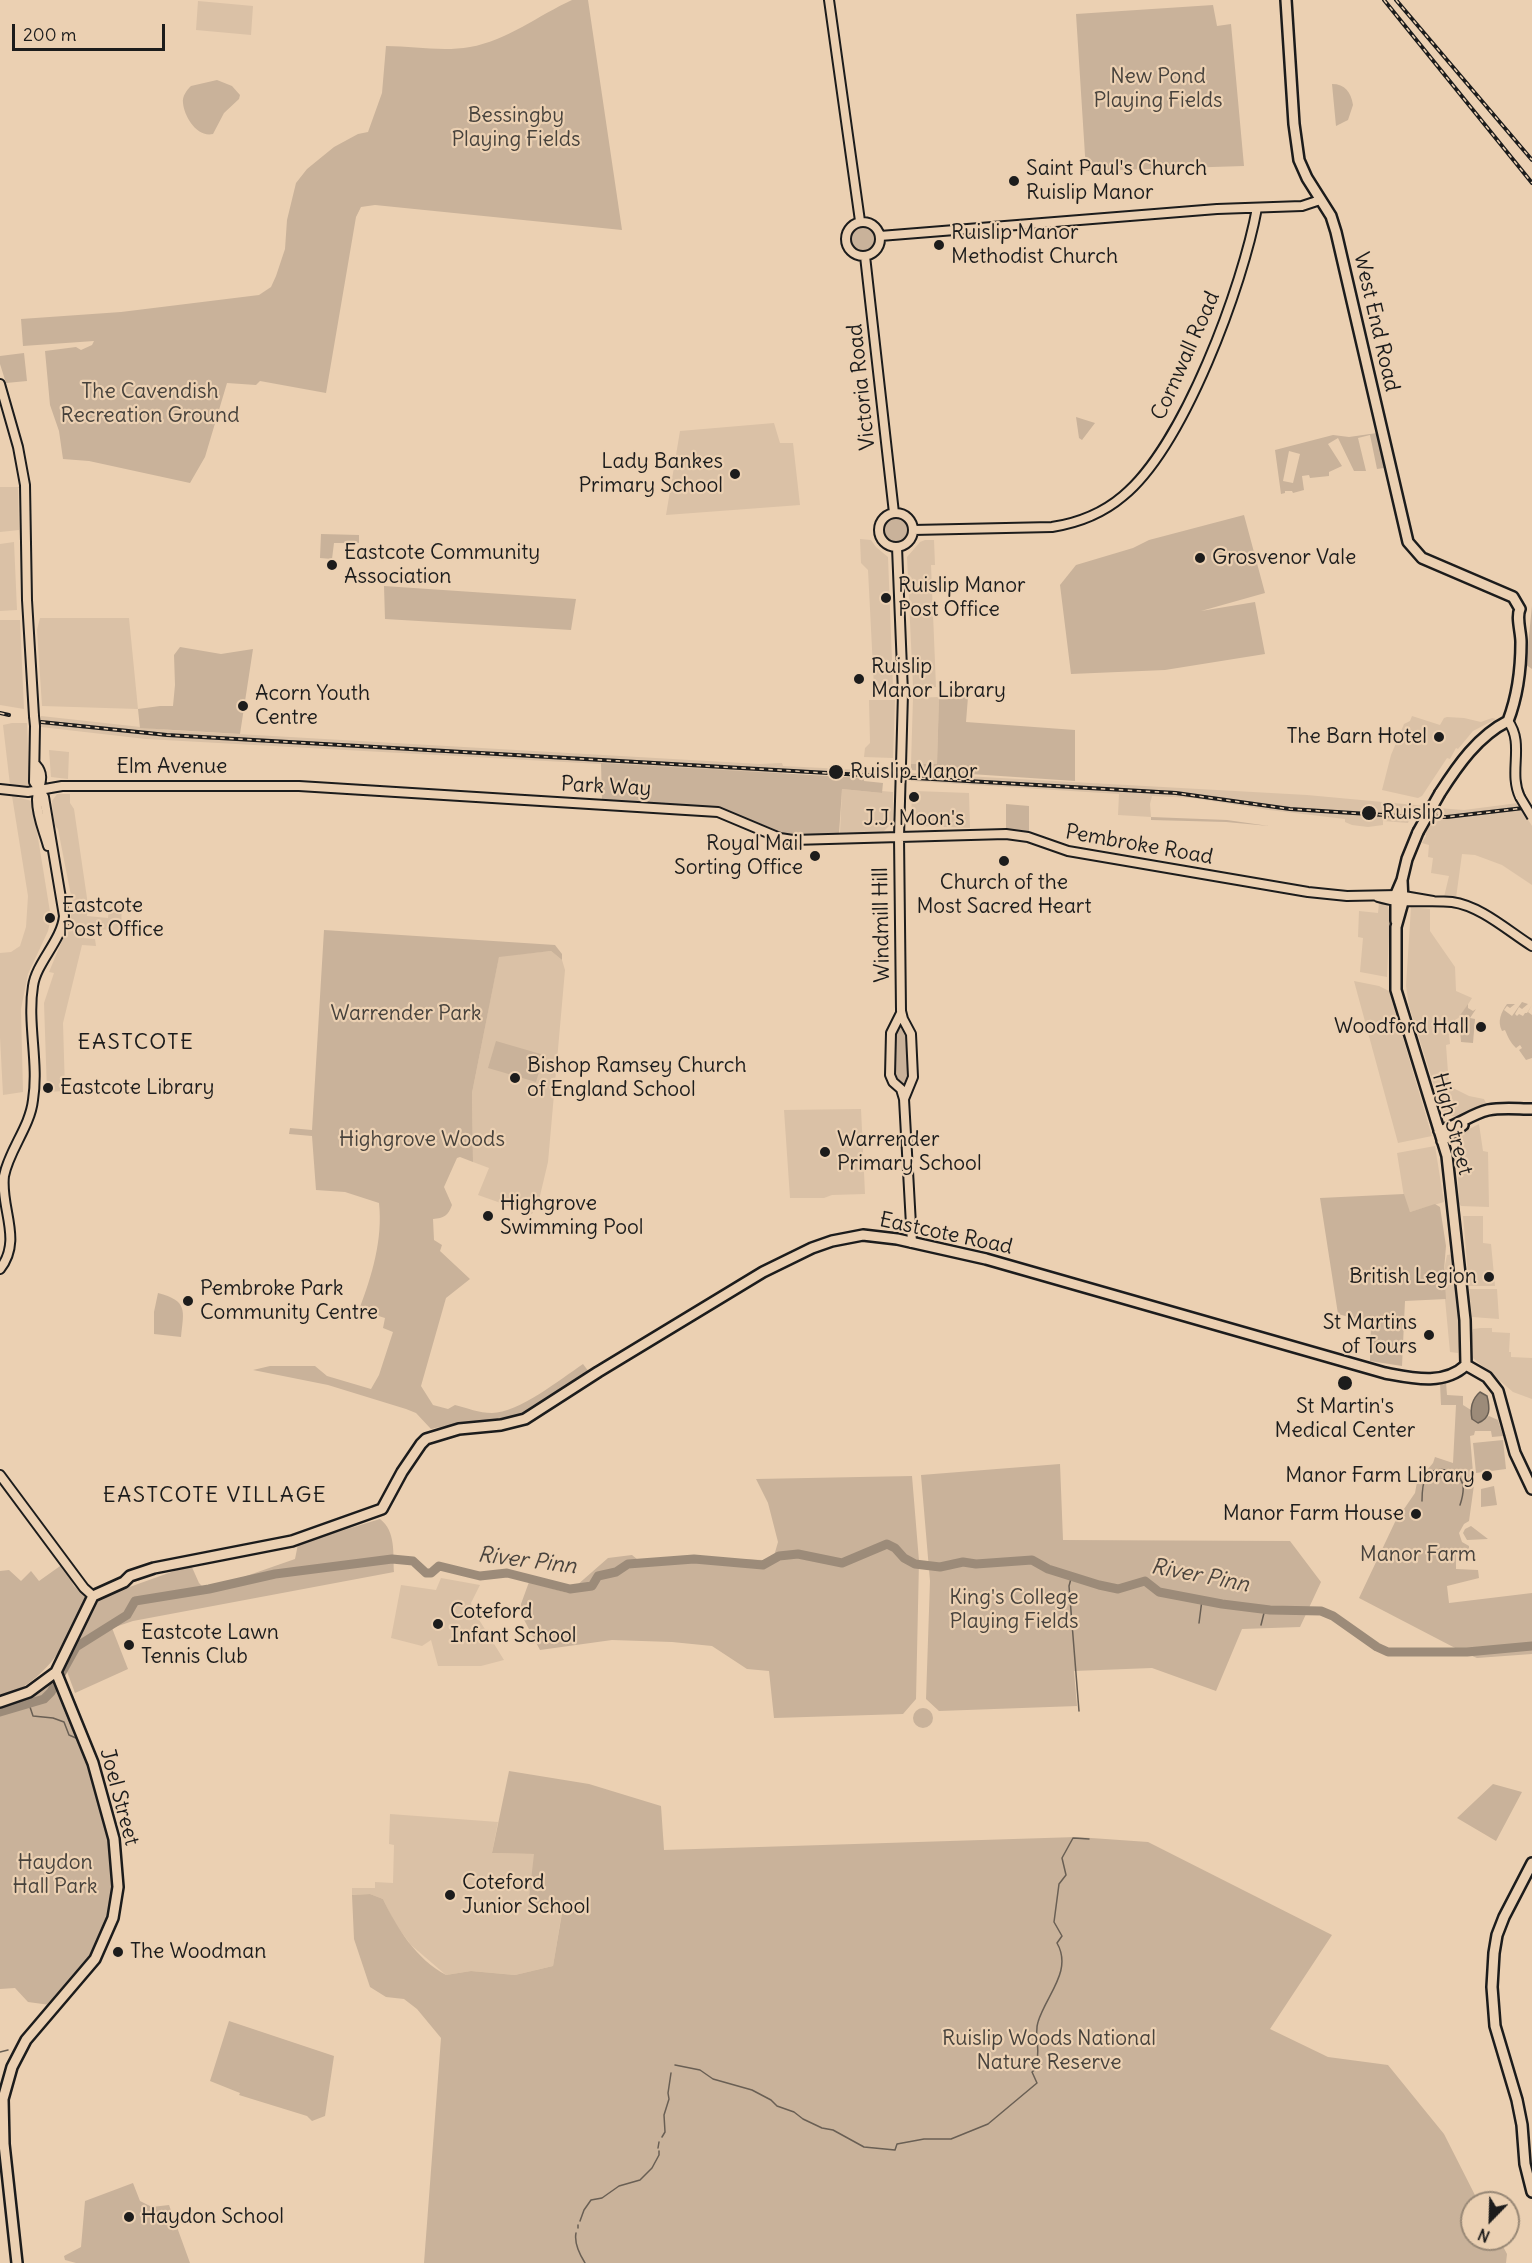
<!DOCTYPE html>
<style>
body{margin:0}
#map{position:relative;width:1532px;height:2263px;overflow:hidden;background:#ebd0b2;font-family:Delius,sans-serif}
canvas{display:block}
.north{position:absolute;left:1460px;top:2191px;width:60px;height:60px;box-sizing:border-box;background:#ebd0b2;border:2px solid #988876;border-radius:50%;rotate:203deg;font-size:16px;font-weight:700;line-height:24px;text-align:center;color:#1c1c1c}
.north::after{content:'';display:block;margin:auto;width:21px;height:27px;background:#1c1c1c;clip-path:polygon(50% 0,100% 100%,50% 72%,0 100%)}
.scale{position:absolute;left:12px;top:24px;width:153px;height:27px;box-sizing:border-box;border:3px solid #1c1c1c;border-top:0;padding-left:8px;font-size:18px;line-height:21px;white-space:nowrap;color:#1c1c1c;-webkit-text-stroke:4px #ebd0b2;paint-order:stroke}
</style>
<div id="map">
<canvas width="1532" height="2263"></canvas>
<div class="north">N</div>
<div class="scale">200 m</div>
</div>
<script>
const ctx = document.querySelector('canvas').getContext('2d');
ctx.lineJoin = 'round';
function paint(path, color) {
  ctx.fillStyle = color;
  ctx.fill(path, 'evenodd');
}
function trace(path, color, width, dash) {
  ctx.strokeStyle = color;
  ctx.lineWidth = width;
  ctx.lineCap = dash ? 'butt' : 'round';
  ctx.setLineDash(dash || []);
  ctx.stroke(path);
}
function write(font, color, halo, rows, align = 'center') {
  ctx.font = font + ' Delius,sans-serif';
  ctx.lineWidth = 4.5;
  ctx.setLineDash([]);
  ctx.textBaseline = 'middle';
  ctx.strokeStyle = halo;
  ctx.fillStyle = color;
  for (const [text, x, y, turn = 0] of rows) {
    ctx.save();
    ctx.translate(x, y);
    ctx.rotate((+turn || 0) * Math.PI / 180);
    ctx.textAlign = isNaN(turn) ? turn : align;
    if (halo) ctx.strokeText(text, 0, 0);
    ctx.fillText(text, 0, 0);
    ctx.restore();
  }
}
const built = new Path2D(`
 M198,1L253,6L251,35L196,30Z
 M774,423L780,443H793L800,505L666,515L680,431Z
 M0,487H32L18,488L19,530L0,532Z
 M860,539L871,540L876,547L888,557L893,687L874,688L868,570L861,563Z
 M925,540H934L935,565H931L936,687H913L907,557L920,542Z
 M14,542L17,610L0,611V544Z
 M40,618H129L138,709L42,706L37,630Z
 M0,620H20L24,709L0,705Z
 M939,697L937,764H911L913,698Z
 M869,700H895L893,758L864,757L865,748L870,743Z
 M41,716L168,730L760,764L782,763L783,766L884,771L883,776L782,771V774L146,739L41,727Z
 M1412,716L1440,725L1444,718L1447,717L1464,718L1481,722L1492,718L1496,719L1473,731L1458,749L1456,748L1450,759L1447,758L1422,796L1418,798L1382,790L1391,755L1404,724L1410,721Z
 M12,723H27L29,785H10L3,725Z
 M49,750L69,752L68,779L51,777Z
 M911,773L1307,795L1426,806L1419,820H1409L1408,823L1383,821V825L1368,827L1352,825L1345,822V819L1269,810L1193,798L1152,796L1150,804L1151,817L1118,815L1119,794L911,781Z
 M842,789L882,793V791L893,792V822L883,832L840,833Z
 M915,791L969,793L970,828L918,826L911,820L912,793Z
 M57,794H70V803L74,809L88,905L87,916L108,918L110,900L122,901L121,930L85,929L84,938L95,939L96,946L82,945L63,1023L65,1091L47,1092L44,1003L54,973L49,972L69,924L73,906L58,829L55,826L53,815L52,801Z
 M12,796L32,801L51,918L48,931L28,974L21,1009L23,1092L3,1095L0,1037V953L11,952L20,946L26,927L28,896Z
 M1518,803L1532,826V885L1502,865L1475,855L1462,854L1456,898L1444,897L1449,876L1431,873L1433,858L1428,857L1429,845L1422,843L1426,836L1425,829L1437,808L1464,810Z
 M1379,903L1387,904L1390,913L1387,977L1360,972L1363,938L1358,937L1359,911L1378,913Z
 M1411,907L1430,909V931L1455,967L1456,991L1472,998L1460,1017L1455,1020V1023L1448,1024L1450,1044L1446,1045L1449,1086L1469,1096L1484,1099L1486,1103L1458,1117L1446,1115L1442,1111L1409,1006L1406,986Z
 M551,951L562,960L565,970L548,1162L539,1200L532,1214L478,1195L489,1168L473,1162L472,1093L499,956Z
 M1354,981L1379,986L1389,991L1432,1136L1398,1143Z
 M861,1109L865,1194L832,1195L824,1198H790L784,1110Z
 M1479,1124L1483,1151L1488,1152L1489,1207L1461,1206L1459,1204L1457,1153L1458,1139L1465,1131Z
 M1435,1146L1444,1202L1410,1212L1405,1203L1397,1153Z
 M1463,1216H1483V1243L1491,1244L1495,1286H1469Z
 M1453,1254L1460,1340L1458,1353L1450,1352L1445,1299L1444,1270L1447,1255Z
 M1469,1289H1497L1499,1319L1472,1317Z
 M1481,1328H1492V1332L1510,1333L1509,1352H1511V1357L1532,1358V1399L1513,1392L1473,1358L1472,1334L1473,1329Z
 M441,1578L480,1585L471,1603L473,1610L504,1660L481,1666H438L431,1640L422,1646L391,1638L401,1585L436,1590Z
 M390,1814L498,1822L492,1853L534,1854L562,1912L553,1966L515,1975L471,1971L446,1975L411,1945L394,1922L383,1899L370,1894L352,1895V1888H375V1882L393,1883L394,1845L389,1844Z`);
const green = new Path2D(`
 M572,0H588L622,230L375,205L361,207L356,217L326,393L260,381L256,385L227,383L205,457L190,483L89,461L63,459L59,431L50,405L45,351L76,347L81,350L92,345L94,341L23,346L21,319L121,312L259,295L271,287L276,276L285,249L287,220L296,183L307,169L334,147L358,134L368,132L382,93L386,46C414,46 441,52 470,47C506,41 539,15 572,0Z
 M1213,5L1217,26L1231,24L1244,166L1086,171L1076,14Z
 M217,80L232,86L240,95L239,99L224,113L213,134C197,138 184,116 183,103C182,96 187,90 191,86Z
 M1332,84C1345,84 1351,92 1353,105L1348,120L1336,126Z
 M849 238a14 14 0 1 1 28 0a14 14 0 1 1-28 0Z
 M24,353L27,381L6,383L0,364V356Z
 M1076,417L1095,423L1082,440L1079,438Z
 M1377,433L1384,468L1377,469L1370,435L1358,438L1366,471H1354L1338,438L1328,444L1342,466L1329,472V476L1310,478L1309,475L1302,476L1304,490L1293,493L1292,491H1285V493L1281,494L1275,450L1333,435L1349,437ZM1289,451L1300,454L1293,483L1283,481Z
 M1244,515L1265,593L1201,611L1255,602L1265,654L1165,670L1071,674L1060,585L1076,565L1133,548L1149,540Z
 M883 530a13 13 0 1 1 26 0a13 13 0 1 1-26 0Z
 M321,534L359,535V543H334L332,559L320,558Z
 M384,586L576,599L571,630L385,619Z
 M1532,606V669L1526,665Z
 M180,647L221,654L253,649L240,734L140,728L138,709L160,706H173L175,685L174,655Z
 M939,697H968L966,722L1075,730V781L911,770V764H937Z
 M601,763L864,778V781L883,783L882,793L842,789L839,834L789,835L718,807L602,801Z
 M1006,804L1029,806V832L1006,829Z
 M1151,817L1227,820L1269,826L1226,822L1151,820Z
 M324,930L555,945L562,954V960L551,951L499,957L472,1093L473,1162L460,1157L457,1158L444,1187L452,1205C448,1216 444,1218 433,1219L434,1240L442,1245L440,1251L470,1279L446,1298L421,1386L433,1405L448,1409L455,1405C467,1408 479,1413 492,1413C518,1413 561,1379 583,1364L589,1372C570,1384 542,1408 522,1415C494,1425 460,1422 431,1429L416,1413L406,1409L328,1385L253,1370L270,1366H315L327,1376L371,1389L379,1375L393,1332L383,1328L385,1318L359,1310C372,1276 383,1239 379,1203L345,1192L316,1190L312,1136L289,1134L290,1128L312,1130Z
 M1522,1002L1528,1004L1522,1009L1519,1007L1515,1014L1517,1016L1519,1014L1523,1016L1525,1013H1527L1532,1005L1528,1012L1532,1015V1058L1526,1060L1519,1050L1522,1048L1520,1045L1516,1048C1510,1042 1508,1037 1505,1030L1502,1031C1497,1021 1501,1013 1507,1004H1515L1510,1008L1507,1006L1504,1010L1512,1016Z
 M1468,1004V1008L1473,1011L1476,1009L1470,1018L1475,1019L1473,1043L1461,1042L1459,1017Z
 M901,1026L906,1028L910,1033L911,1075L907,1084L902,1085L893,1079V1033L896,1028Z
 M496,1041L544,1055L536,1082L488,1068Z
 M1404,1194L1410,1212L1435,1204L1440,1207L1446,1246L1444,1270L1446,1299L1405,1301L1402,1366L1370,1361L1371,1323L1338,1314L1320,1198Z
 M158,1293C188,1301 184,1310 181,1337L154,1334V1312Z
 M1446,1382L1447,1395L1463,1396V1405L1471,1410V1417L1476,1422H1481L1489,1416L1498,1420L1503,1436L1492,1437L1491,1431H1475L1474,1435L1470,1436L1474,1485L1469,1521L1464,1524L1459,1533L1462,1542L1469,1546V1552L1456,1553V1569L1478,1570L1479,1578L1447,1586L1449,1603L1532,1593V1646L1467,1652L1459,1650L1359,1598L1395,1522L1415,1493L1417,1482L1433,1463L1435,1457L1453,1463L1456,1405H1441L1440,1383Z
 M1503,1440L1506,1469L1476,1473L1473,1443Z
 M1060,1464L1063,1540L1290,1541L1321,1582L1300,1627L1242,1629L1216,1691L1152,1668L1074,1671L1077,1706L939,1711L926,1699L930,1581L921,1475Z
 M912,1476L919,1561L916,1699L903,1714L774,1718L769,1671L747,1669L712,1646L672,1642L612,1640L540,1650L520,1612L521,1604L529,1582L568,1593L608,1558L632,1555L638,1560L692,1557L763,1560L774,1556L778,1542L768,1503L756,1479Z
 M1494,1486L1497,1505L1481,1507V1489Z
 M380,1519C396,1531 393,1554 394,1572L133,1621L112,1628L128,1669L75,1693L66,1669L62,1667L96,1599L191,1565L199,1583L206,1590L295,1559L298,1544Z
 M1471,1526L1488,1539L1467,1540L1463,1533L1465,1529Z
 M63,1564L74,1586L88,1599C72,1632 57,1664 26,1685C19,1690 8,1692 0,1695V1571L9,1570L21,1581L31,1571L39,1581Z
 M1532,1648V1654L1477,1658L1467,1654Z
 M55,1678C84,1737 126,1858 107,1922C97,1953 72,1981 50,2005L28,2002L15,1988L0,1989V1707L31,1696Z
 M913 1718a10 10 0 1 1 20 0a10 10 0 1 1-20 0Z
 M509,1771L589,1784L661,1806L664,1850L1077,1837L1148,1842L1332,1935L1270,2029L1328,2057L1388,2065L1444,2134L1479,2203H1472V2239H1499L1507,2254L1506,2263H424L441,2038L417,2009L404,1999L386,1997L370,1987L354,1939L352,1895L370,1894L383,1899C397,1928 416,1959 446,1975L471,1971L515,1975L553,1966L562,1913L528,1907L534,1854L492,1853Z
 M1493,1784L1522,1792L1496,1841L1457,1818Z
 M229,2021L334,2056L325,2116L312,2121L307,2116L239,2095L240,2093L210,2081Z
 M133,2183L140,2201L152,2207L169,2205L190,2263H76L65,2260L64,2256L81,2247L85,2201Z`);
const water = new Path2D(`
 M1480,1392L1487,1396C1490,1408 1491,1418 1478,1423L1472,1419C1470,1409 1472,1399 1480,1392Z`);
const stream = new Path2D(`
 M1422,1501C1422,1493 1422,1484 1426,1477C1435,1463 1461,1470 1463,1486C1464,1493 1462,1499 1460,1505
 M1072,1575L1069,1586L1079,1711
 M1199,1623L1202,1600
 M1261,1625L1265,1609
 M29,1704L33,1716L53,1718L64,1722L69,1735L76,1738
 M0,2052L8,2050
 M675,2065L700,2070L713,2079L752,2090L771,2100L777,2106L794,2112L803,2119L822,2128L833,2130L864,2147L895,2150L897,2144L924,2139H951L988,2124L1037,2083L1032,2072L1041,2065L1037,2059C1040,2047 1034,2033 1038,2022C1046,1995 1073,1971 1057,1943L1062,1936L1054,1922L1059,1884L1066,1875L1062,1858L1073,1838L1089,1839
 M662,2137L665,2132L664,2115L669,2099L668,2093L671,2073
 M658,2148L659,2142
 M580,2221L584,2210L591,2200L602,2198L619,2186L640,2180L652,2168L659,2155V2151
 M578,2228V2225
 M576,2233C574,2243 580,2255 585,2263`);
const river = new Path2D(`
 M0,1712L44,1699L51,1692L76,1647L127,1615L135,1601L209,1589L275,1574L392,1559L413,1561L426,1573H431L439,1566L480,1576L507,1573L570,1589L592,1586L598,1576L616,1572L628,1564L694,1559L763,1565L779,1556L798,1554L842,1563L887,1544L895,1548L904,1558L915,1564L940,1567L963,1562L976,1564L1032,1560L1048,1569L1099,1585L1118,1589L1145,1581L1159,1592L1222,1604L1270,1610L1321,1611L1333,1616L1377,1647L1388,1652H1467L1532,1646`);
const minor = new Path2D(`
 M829,0L860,221
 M846 239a17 17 0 1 1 34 0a17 17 0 1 1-34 0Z
 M880,236L1217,209L1302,206L1320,200
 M865,256L894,513
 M0,384L18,447L25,485L27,600L34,716
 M879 530a17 17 0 1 1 34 0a17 17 0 1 1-34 0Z
 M913,530L1052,527C1078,523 1103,513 1123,496C1184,446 1243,285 1257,208
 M897,547L903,693L899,837L901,1011L903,1019L911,1034L913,1077L904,1099
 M1508,721C1525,744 1508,772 1520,797
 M36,765C47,777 37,788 37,800C37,817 44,831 48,846
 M0,789L28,792L62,786H299L718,812L780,838L793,840L1006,834L1028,837L1068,851L1308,892L1347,896L1398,895L1433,901
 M1378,897C1403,905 1427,899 1452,902C1481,906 1508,931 1532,946
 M901,1013L891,1033L890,1075L893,1082L901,1089L904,1099L912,1243
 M0,1269C23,1240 0,1208 4,1176C9,1150 30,1127 33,1100C39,1063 27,1023 33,986C36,963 62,940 64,916L44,797L34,782L35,726
 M0,1475L84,1588L93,1596`);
const major = new Path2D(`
 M1286,0L1294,124L1299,160L1307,178L1331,216L1336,232L1408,542L1422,558L1513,597L1520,609C1516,617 1521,632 1521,642C1521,669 1518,695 1508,721C1478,736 1458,765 1440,793
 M1418,832L1407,859L1402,880L1403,902L1396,927V990L1447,1156L1465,1320L1466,1365
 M1396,921V894L1402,880
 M1439,1131C1457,1126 1471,1114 1488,1110C1502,1107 1518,1109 1532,1109
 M1442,1141L1463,1125
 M1466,1365L1487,1377L1498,1391L1515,1453L1532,1489
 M0,1702L29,1692L56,1672L93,1596L124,1582L130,1576L154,1568L292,1541L382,1509L402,1472L421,1444L426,1439L459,1429L501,1425L525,1419L598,1372L763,1272L812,1248L832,1241L863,1235L897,1239L986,1259L1385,1373C1412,1378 1444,1386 1466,1365
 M1532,1863L1504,1917L1497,1935L1494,1953L1492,1987L1495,2026L1517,2100L1522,2125L1525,2164L1532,2192
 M17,2263L4,2144L3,2099L12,2067L26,2040L95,1959L113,1918L118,1887L114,1839L93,1763L56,1672`);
const rail = new Path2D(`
 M1384,0L1532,183
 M1396,0L1532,160
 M0,713L9,715
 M41,722L167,735L1176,793L1290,809L1400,816L1447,817L1532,807`);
const minorBridge = new Path2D(`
 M34,716L35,726
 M1520,797L1532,817`);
const majorBridge = new Path2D(`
 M1418,832L1440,793`);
const markers = [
 [1014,181,6,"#1c1c1c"],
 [939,245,6,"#1c1c1c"],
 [735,474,6,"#1c1c1c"],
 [1200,558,6,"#1c1c1c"],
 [332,565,6,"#1c1c1c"],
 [886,598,6,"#1c1c1c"],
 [859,679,6,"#1c1c1c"],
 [243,706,6,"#1c1c1c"],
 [1439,737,6,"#1c1c1c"],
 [836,772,8,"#1c1c1c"],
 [914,797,6,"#1c1c1c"],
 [1369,813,8,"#1c1c1c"],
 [815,856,6,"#1c1c1c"],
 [1004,861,6,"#1c1c1c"],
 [50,918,6,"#1c1c1c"],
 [1481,1027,6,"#1c1c1c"],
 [515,1078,6,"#1c1c1c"],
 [48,1088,6,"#1c1c1c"],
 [825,1152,6,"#1c1c1c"],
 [488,1216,6,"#1c1c1c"],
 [1489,1277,6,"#1c1c1c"],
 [188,1301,6,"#1c1c1c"],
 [1429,1335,6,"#1c1c1c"],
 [1345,1383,8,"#1c1c1c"],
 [1487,1476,6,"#1c1c1c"],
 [1416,1514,6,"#1c1c1c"],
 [438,1624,6,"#1c1c1c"],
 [129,1645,6,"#1c1c1c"],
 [450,1895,6,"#1c1c1c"],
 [118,1952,6,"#1c1c1c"],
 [129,2217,6,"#1c1c1c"]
];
const parkNames = [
 ["New Pond",1158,77],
 ["Playing Fields",1158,101],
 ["Bessingby",516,116],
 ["Playing Fields",516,140],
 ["The Cavendish",150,392],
 ["Recreation Ground",150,416],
 ["Warrender Park",406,1014],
 ["Highgrove Woods",422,1140],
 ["Manor Farm",1418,1555],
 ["King's College",1014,1598],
 ["Playing Fields",1014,1622],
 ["Haydon",55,1863],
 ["Hall Park",55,1887],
 ["Ruislip Woods National",1049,2039],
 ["Nature Reserve",1049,2063]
];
const poiNames = [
 ["Saint Paul's Church",1026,169],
 ["Ruislip Manor",1026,193],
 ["Ruislip Manor",951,233],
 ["Methodist Church",951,257],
 ["Lady Bankes",723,462,"right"],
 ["Primary School",723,486,"right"],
 ["Eastcote Community",344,553],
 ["Association",344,577],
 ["Grosvenor Vale",1212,558],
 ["Ruislip Manor",898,586],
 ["Post Office",898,610],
 ["Ruislip",871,667],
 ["Manor Library",871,691],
 ["Acorn Youth",255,694],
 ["Centre",255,718],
 ["The Barn Hotel",1427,737,"right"],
 ["Ruislip Manor",850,772],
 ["Ruislip",1382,813],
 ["J.J. Moon's",914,819,"center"],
 ["Royal Mail",803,844,"right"],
 ["Sorting Office",803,868,"right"],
 ["Church of the",1004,883,"center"],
 ["Most Sacred Heart",1004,907,"center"],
 ["Eastcote",62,906],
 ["Post Office",62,930],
 ["Woodford Hall",1469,1027,"right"],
 ["Bishop Ramsey Church",527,1066],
 ["of England School",527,1090],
 ["Eastcote Library",60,1088],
 ["Warrender",837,1140],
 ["Primary School",837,1164],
 ["Highgrove",500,1204],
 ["Swimming Pool",500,1228],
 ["British Legion",1477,1277,"right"],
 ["Pembroke Park",200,1289],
 ["Community Centre",200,1313],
 ["St Martins",1417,1323,"right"],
 ["of Tours",1417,1347,"right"],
 ["St Martin's",1345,1407,"center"],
 ["Medical Center",1345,1431,"center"],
 ["Manor Farm Library",1475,1476,"right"],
 ["Manor Farm House",1404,1514,"right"],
 ["Coteford",450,1612],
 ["Infant School",450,1636],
 ["Eastcote Lawn",141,1633],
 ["Tennis Club",141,1657],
 ["Coteford",462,1883],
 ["Junior School",462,1907],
 ["The Woodman",130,1952],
 ["Haydon School",141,2217]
];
const streetNames = [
 ["West End Road",1376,322,77],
 ["Cornwall Road",1186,356,-66],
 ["Victoria Road",862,387,-96],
 ["Elm Avenue",172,767],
 ["Park Way",606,787,3],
 ["Pembroke Road",1139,845,10],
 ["Windmill Hill",882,925,-91],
 ["High Street",1452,1124,75],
 ["Eastcote Road",946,1234,12],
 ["Joel Street",119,1797,75]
];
const neighbourhoodNames = [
 ["EASTCOTE",136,1043],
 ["EASTCOTE VILLAGE",215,1496]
];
const waterNames = [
 ["River Pinn",527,1561,7],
 ["River Pinn",1200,1576,11]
];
paint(built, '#dac1a6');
paint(green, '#c9b29a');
paint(water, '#9c8b79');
trace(water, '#695f54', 1.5);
trace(stream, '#695f54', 1.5);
trace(river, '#9c8b79', 9);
trace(minor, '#1c1c1c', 12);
trace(major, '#1c1c1c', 14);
trace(minor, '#ebd0b2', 8);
trace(major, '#ebd0b2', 9);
trace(rail, '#1c1c1c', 4);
trace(rail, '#ebd0b2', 1.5, [4.5]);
trace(minorBridge, '#1c1c1c', 12, []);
trace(majorBridge, '#1c1c1c', 14, []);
trace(minorBridge, '#ebd0b2', 8);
trace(majorBridge, '#ebd0b2', 9);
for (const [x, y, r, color] of markers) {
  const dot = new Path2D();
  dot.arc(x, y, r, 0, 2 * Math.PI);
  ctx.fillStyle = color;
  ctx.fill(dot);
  trace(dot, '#ebd0b2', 2);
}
write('21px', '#47423c', '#ebd0b2', parkNames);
write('21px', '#1c1c1c', '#ebd0b2', poiNames, 'left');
write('21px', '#1c1c1c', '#ebd0b2', streetNames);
ctx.letterSpacing = '1.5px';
write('22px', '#1c1c1c', '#ebd0b2', neighbourhoodNames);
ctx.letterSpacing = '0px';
write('italic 22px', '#49433d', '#ebd0b2', waterNames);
</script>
